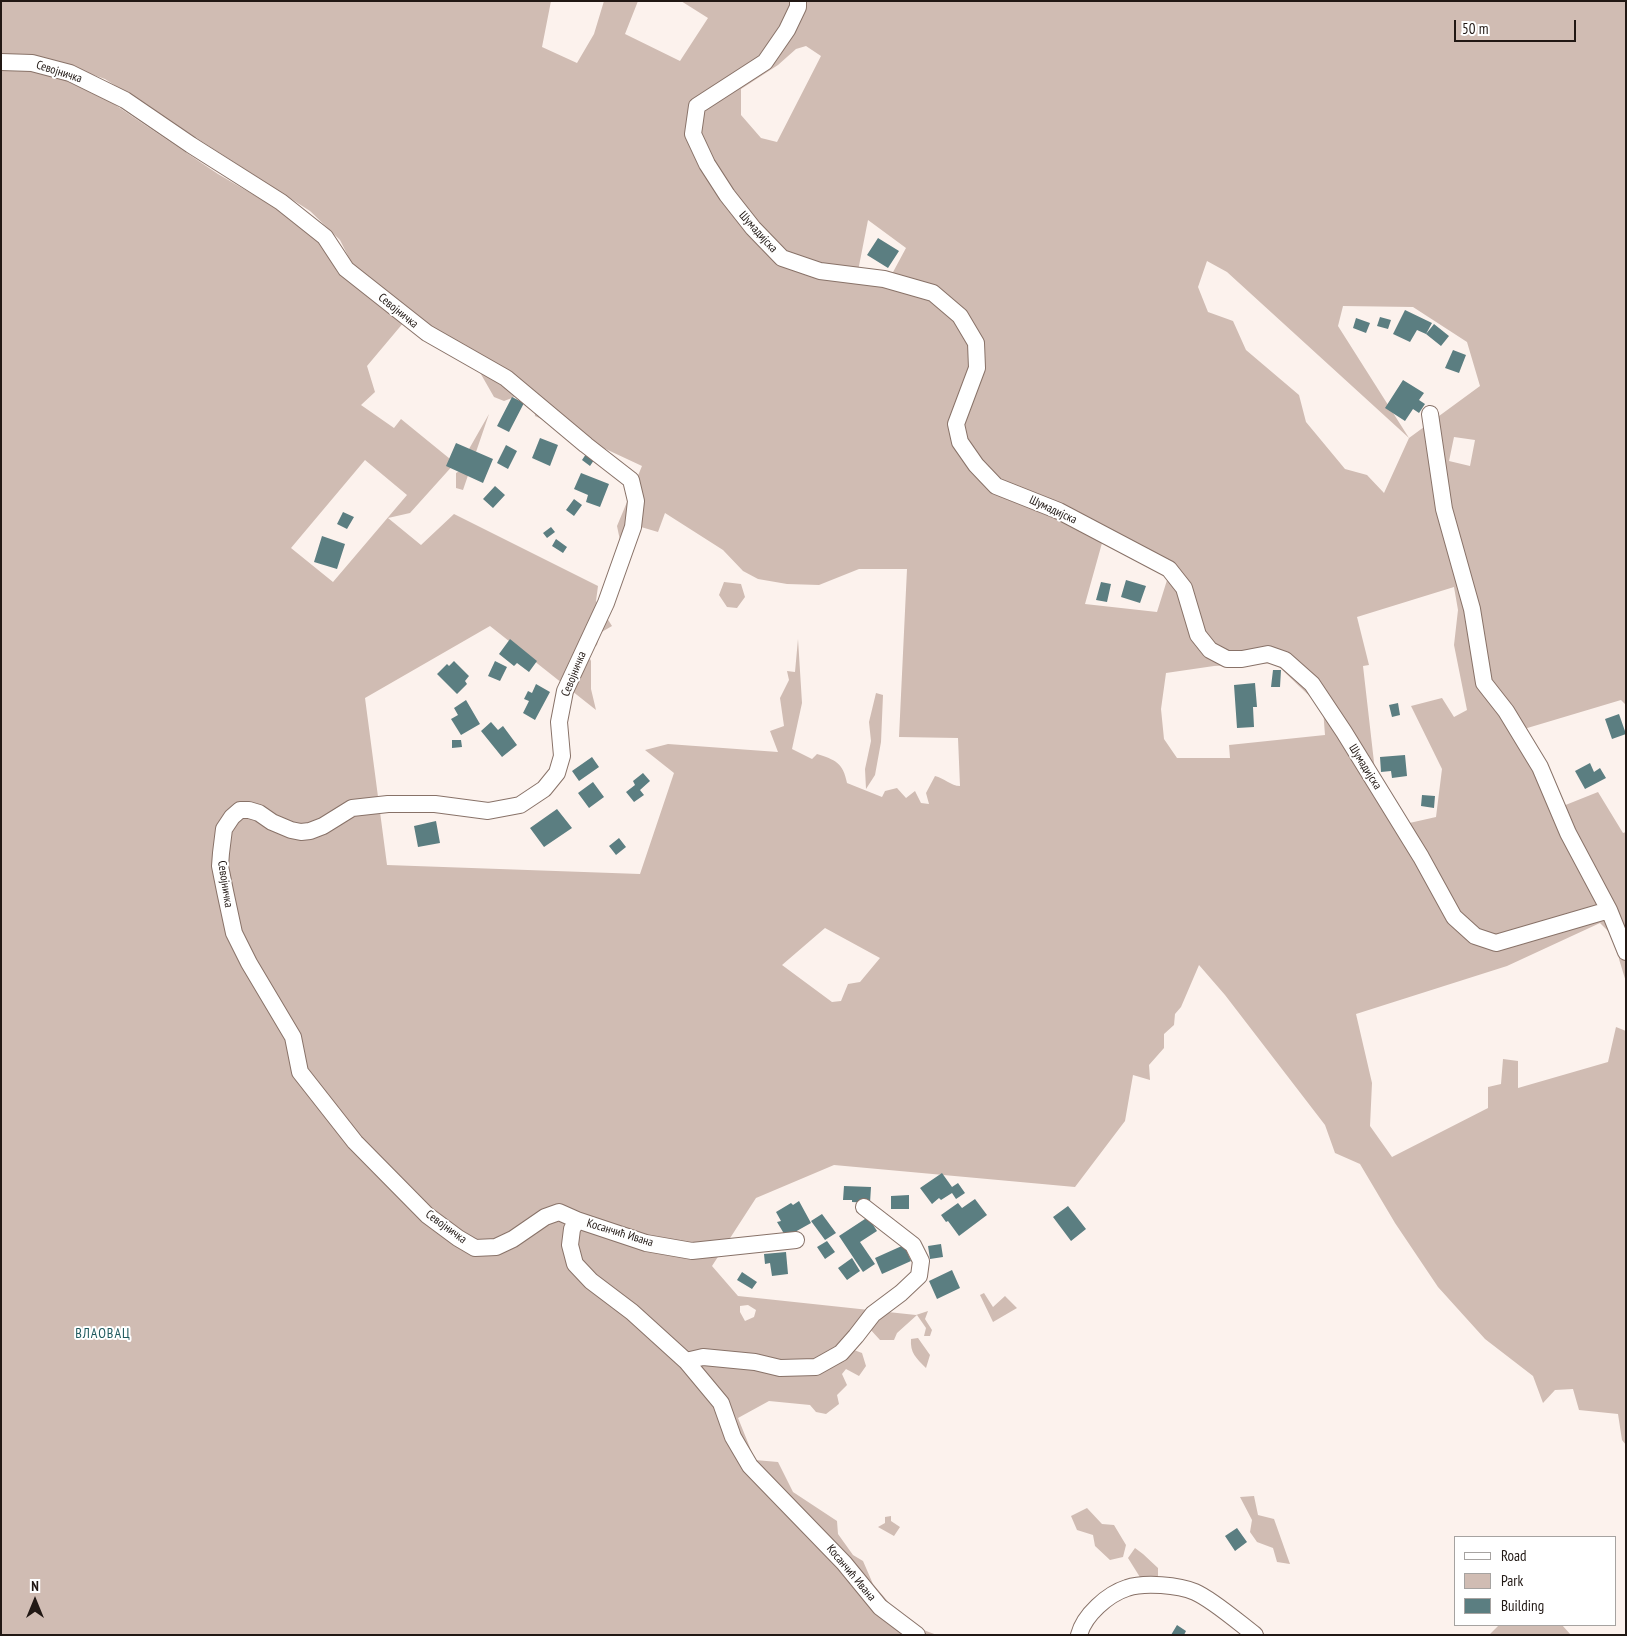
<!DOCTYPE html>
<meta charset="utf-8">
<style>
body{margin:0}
#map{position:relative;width:1627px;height:1636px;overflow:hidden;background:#fcf2ed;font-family:"PT Sans Narrow",sans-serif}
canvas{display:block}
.frame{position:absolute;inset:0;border:2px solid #211814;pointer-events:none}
.legend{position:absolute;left:1454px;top:1536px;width:162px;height:90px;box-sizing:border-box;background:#fff;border:1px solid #a6a3a1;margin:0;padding:6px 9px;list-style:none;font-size:15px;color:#211814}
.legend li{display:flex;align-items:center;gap:10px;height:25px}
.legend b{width:25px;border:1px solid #a6a3a1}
.north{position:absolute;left:10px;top:1576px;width:50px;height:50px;-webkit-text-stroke:4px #fff;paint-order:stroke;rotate:0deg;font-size:14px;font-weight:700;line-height:20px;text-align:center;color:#211814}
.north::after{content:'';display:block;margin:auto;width:18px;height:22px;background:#211814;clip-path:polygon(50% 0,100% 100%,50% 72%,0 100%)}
.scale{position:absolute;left:1454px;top:20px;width:122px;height:22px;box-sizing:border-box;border:2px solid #211814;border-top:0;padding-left:6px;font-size:15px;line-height:18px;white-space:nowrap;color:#211814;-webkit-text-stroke:4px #fff;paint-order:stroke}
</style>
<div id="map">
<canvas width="1627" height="1636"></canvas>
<div class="frame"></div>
<ul class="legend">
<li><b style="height:6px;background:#fff"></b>Road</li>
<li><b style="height:14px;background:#d0bcb3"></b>Park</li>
<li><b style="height:14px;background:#5b7e81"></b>Building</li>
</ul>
<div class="north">N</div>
<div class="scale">50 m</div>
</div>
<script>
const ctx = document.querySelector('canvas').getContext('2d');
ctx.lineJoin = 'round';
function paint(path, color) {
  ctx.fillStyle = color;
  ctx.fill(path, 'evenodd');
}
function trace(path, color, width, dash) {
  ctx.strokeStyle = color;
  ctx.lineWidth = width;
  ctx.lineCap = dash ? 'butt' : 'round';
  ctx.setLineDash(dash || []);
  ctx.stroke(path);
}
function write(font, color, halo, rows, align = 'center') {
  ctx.font = font + ' "PT Sans Narrow",sans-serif';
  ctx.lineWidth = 4;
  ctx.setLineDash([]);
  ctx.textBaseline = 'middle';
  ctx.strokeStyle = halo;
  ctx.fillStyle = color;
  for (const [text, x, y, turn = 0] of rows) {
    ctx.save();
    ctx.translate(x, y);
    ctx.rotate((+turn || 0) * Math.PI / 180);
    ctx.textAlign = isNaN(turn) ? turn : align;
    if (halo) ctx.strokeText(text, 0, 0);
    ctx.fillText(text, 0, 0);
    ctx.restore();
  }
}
const green = new Path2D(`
 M1,1H551L542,47L577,63L594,34L604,1H638L625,34L680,61L708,18L681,1H1626V705L1621,700L1524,729L1525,758L1542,786L1563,806L1598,792L1623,833L1626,832V982L1619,959L1617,940L1600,923L1507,966L1356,1014L1372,1083L1370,1126L1392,1157L1488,1108V1087L1501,1084L1503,1059L1518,1061V1088L1608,1062L1616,1027L1626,1031V1445L1622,1440L1618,1414L1579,1410L1573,1389L1555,1390L1543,1403L1533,1376L1485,1339L1438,1287L1395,1223L1360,1164L1335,1153L1325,1125L1225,995L1199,965L1181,1007L1175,1014L1174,1025L1164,1034V1048L1149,1065L1150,1080L1133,1075L1125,1121L1075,1187L834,1165L756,1198L712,1266L738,1296L916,1315L928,1311L925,1319L932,1330L930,1336H924L926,1328L917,1315L897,1333L894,1340H880L869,1328L854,1350L862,1353L866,1366L859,1376L846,1369L842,1374L847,1385L837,1395L839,1404L826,1414L816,1412L810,1405L769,1401L738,1418L755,1460L778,1462L793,1492L837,1521L838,1534L853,1555L863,1561L873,1584L907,1624L937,1635H1V67L28,69L63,78L102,96L218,174L271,205L320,242L338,273L404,322L353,266L340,240L310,211L105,79L51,60L1,57ZM806,46L821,56L777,142L761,138L741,115V89L778,65L796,49ZM868,220L906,248L892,274L858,271ZM1207,261L1227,272L1409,438L1384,493L1367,475L1345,469L1306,422L1299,395L1246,350L1233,321L1208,312L1198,287ZM1343,306L1413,307L1467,342L1480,386L1409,438L1338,326ZM404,322L478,369L494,397L504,401L533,390L535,416L642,466L617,526L621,545L641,527L658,532L665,513L723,550L743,571L758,579L787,584L819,585L859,569H907L899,737L958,738L960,786C951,786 944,778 935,776L926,793L929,804L921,803L915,791L906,798L897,788L885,791L882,797L847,783C843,762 835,760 817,754L812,759L792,749L802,703L798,639L795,672L787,671L789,680L780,698L784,726L770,731L778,752L668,744L645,750L674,773L640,874L387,865L365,698L490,626L596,710L591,689V661L587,653L597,645L600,633L612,626L596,601L598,586L454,514L421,545L388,518L410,513L455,463L401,419L394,428L361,405L375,392L367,366ZM1454,437L1475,440L1470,466L1449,461ZM365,460L407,495L333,582L291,548ZM1102,543L1168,577L1157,612L1085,604ZM1454,587L1458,610L1454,645L1467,710L1454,717L1442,698L1411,706L1442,769L1436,817L1405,824L1375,771L1363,666L1369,665L1357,617ZM1275,663L1323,709L1325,735L1229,745L1230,758H1177L1164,739L1161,709L1166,673L1214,666ZM825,928L880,958L860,982L848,984L841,1001L832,1002L782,965ZM748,1305L756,1310L754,1317L745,1321L740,1312V1306Z
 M489,414L463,490L456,488V473L465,468V456Z
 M724,582L741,584L745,597L737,608L727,607L719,595Z
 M876,693L883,695L881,742L875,775L866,789L865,769L871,741L869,722Z
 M984,1293L993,1307L1005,1296L1017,1308L993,1322L980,1295Z
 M918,1338L930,1355L926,1368C916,1358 910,1353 911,1339Z
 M1254,1496L1258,1515L1274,1519L1290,1564L1277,1562L1273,1548L1257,1542L1250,1532L1252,1520L1240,1497Z
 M1087,1508L1102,1524L1114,1525L1126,1545L1123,1557L1110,1560L1095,1546L1093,1535L1077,1530L1071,1516Z
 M891,1516V1521L900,1527L894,1536L878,1527L885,1523V1517Z
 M1135,1548L1143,1554L1158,1568V1579L1143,1582L1128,1558Z
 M1499,1625H1562L1571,1635H1489Z`);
const building = new Path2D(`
 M878,238L899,251L888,268L867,255Z
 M1405,310L1432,323L1426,334L1417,330L1410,342L1393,334Z
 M1380,317L1391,320L1388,329L1377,326Z
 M1356,318L1370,323L1366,333L1353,328Z
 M1434,324L1449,336L1441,346L1426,334Z
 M1453,350L1466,355L1459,373L1445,368Z
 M1403,380L1424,393L1419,400L1425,404L1419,413L1413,409L1405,421L1385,408Z
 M512,397L524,403L509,432L497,426Z
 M540,438L558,445L550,466L532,458Z
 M456,443L493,459L483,483L446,466Z
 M506,445L517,451L508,469L497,463Z
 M588,451L596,457L590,466L582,460Z
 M581,473L609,484L600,507L586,502L588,495L574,489Z
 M495,486L505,495L493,508L483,499Z
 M574,499L582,505L574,516L566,510Z
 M343,512L354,517L347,529L337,524Z
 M551,527L555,532L547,538L543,533Z
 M322,536L345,544L337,569L314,562Z
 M556,539L567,547L563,553L552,546Z
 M1126,580L1146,586L1140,603L1121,597Z
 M1101,582L1111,584L1107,602L1096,600Z
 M510,639L537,661L529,672L517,663L514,666L499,654Z
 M454,661L469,676L465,681L467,684L457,694L437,674L447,664L449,666Z
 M495,661L507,667L500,681L488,676Z
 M1273,670H1281L1280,687H1271Z
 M1255,683L1257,707H1253L1254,727L1237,728L1234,685Z
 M536,684L550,692L535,720L523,713L529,701L524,699L528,691L532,693Z
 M466,700L480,724L461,735L451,719L458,715L454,708Z
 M1398,703L1400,715L1392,717L1389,705Z
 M1619,714L1626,734L1612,739L1605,719Z
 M491,722L498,730L503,726L517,745L502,757L481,731Z
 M452,740H461L462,747L452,748Z
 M1405,755L1407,776L1392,778L1391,771L1381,772L1380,757Z
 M592,757L599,767L579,781L572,771Z
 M1590,763L1594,772L1600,768L1606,778L1585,789L1575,771Z
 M643,773L650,781L640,790L644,795L634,802L626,792L635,785L633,781Z
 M593,782L604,797L589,808L578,793Z
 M1422,795L1435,796L1434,808L1421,806Z
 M557,809L572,828L544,847L530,828Z
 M436,821L440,843L418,847L414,826Z
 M619,838L626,847L616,855L609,846Z
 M942,1173L952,1187L958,1183L965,1193L956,1199L952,1193L941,1200L939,1198L932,1204L920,1188Z
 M844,1186L871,1187L870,1203L852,1202V1200H843Z
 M909,1195V1209H891V1196Z
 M975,1199L987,1215L959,1236L948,1221L946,1222L941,1215L958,1203L962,1208Z
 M799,1201L811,1223L786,1237L777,1222L781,1221L776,1212L791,1203L793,1205Z
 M1068,1206L1086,1229L1071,1241L1053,1217Z
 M822,1214L836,1233L825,1240L811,1221Z
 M868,1217L877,1231L860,1242L875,1264L863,1272L839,1236Z
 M827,1241L835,1252L825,1259L817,1247Z
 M941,1244L943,1257L930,1259L928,1246Z
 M904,1245L911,1261L882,1274L875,1258Z
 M786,1252L788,1274L772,1276L770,1263L765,1264L764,1254Z
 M852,1258L860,1271L847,1280L838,1268Z
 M952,1270L960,1288L937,1299L929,1281Z
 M742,1272L757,1282L752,1289L737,1280Z
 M1237,1528L1247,1542L1235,1551L1225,1536Z
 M1177,1625L1186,1631L1184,1635H1171Z`);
const street = new Path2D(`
 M798,1V7L787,30L765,62L697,106L693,134L707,164L727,195L753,228L782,258L820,271L884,279L933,293L960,316L976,343L977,368L956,424L960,442L976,465L996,486L1059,511L1169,569L1184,588L1198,635L1210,650L1227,659H1242L1268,654L1285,660L1312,684L1344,732L1421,857L1454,917L1475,936L1496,943L1609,910L1626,952
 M1,62L32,63L70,73L125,100L191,145L281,202L325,237L346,269L427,333L506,378L586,445L631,480L636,501L633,527L606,603L565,691L559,722L562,756L557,773L544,789L520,805L488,811L435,804H388L352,808L323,826L310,831L301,832L291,830L272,822L259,813L249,810H240L232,817L224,829L221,853L220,866L225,891L234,933L249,963L293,1037L300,1072L355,1142L427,1215L458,1238L475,1248L496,1247L513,1239L545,1217L559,1212L577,1220L646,1243L692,1251L796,1240
 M1430,414L1444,509L1472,609L1484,683L1506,711L1540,767L1568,833L1609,910
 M577,1220L572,1229L570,1245L575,1264L591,1281L632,1312L686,1361L721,1403L733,1437L750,1466L844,1563L880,1607L917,1635
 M686,1361L703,1357L755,1362L780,1368L816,1367L841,1353L856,1336L873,1314L901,1293L919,1276L921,1261L913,1245L864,1207
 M1079,1635C1084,1615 1108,1594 1127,1588C1144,1582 1179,1585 1195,1592C1213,1600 1238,1622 1255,1635`);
const streetNames = [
 ["Севојничка",59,72,18],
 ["Шумадијска",758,232,48],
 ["Севојничка",398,311,39],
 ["Шумадијска",1053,510,25],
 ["Севојничка",574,674,-68],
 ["Шумадијска",1365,767,58],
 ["Севојничка",225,884,81],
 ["Севојничка",446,1227,36],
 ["Косанчић Ивана",620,1233,17],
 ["Косанчић Ивана",851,1573,50]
];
const neighbourhoodNames = [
 ["ВЛАОВАЦ",103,1334]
];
paint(green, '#d0bcb3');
paint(building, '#5b7e81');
trace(street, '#887268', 18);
trace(street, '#fff', 16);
write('12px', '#211814', '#fff', streetNames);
ctx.letterSpacing = '1px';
write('14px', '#1f5a5e', '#fff', neighbourhoodNames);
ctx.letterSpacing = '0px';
</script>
